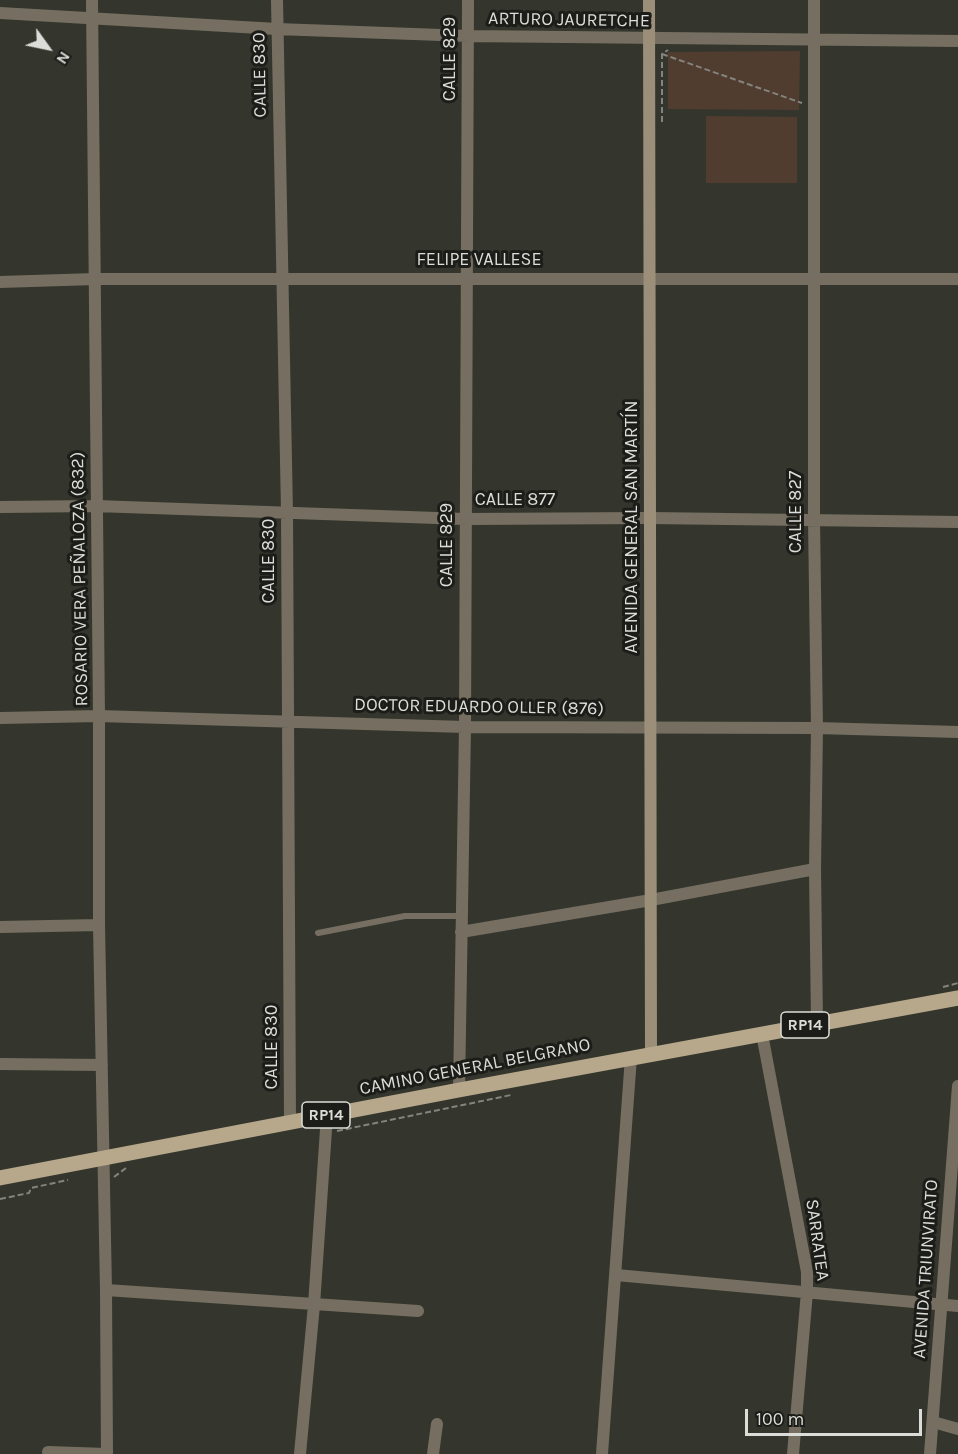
<!DOCTYPE html>
<meta charset="utf-8">
<style>
body{margin:0}
#map{position:relative;width:958px;height:1454px;overflow:hidden;background:#34362d;font-family:Karla,sans-serif}
canvas{display:block}
.north{position:absolute;left:18px;top:18px;width:60px;height:60px;-webkit-text-stroke:4px #1c1d19;paint-order:stroke;rotate:123deg;font-size:16px;font-weight:700;line-height:24px;text-align:center;color:#dcddd8}
.north::after{content:'';display:block;margin:auto;width:21px;height:27px;background:#dcddd8;clip-path:polygon(50% 0,100% 100%,50% 72%,0 100%)}
.scale{position:absolute;left:745px;top:1409px;width:177px;height:27px;box-sizing:border-box;border:3px solid #dcddd8;border-top:0;padding-left:8px;font-size:18px;line-height:21px;white-space:nowrap;color:#dcddd8;-webkit-text-stroke:4px #1c1d19;paint-order:stroke}
</style>
<div id="map">
<canvas width="958" height="1454"></canvas>
<div class="north">N</div>
<div class="scale">100 m</div>
</div>
<script>
const ctx = document.querySelector('canvas').getContext('2d');
ctx.lineJoin = 'round';
function paint(path, color) {
  ctx.fillStyle = color;
  ctx.fill(path, 'evenodd');
}
function trace(path, color, width, dash) {
  ctx.strokeStyle = color;
  ctx.lineWidth = width;
  ctx.lineCap = dash ? 'butt' : 'round';
  ctx.setLineDash(dash || []);
  ctx.stroke(path);
}
function write(font, color, halo, rows, align = 'center') {
  ctx.font = font + ' Karla,sans-serif';
  ctx.lineWidth = 6;
  ctx.setLineDash([]);
  ctx.textBaseline = 'middle';
  ctx.strokeStyle = halo;
  ctx.fillStyle = color;
  for (const [text, x, y, turn = 0] of rows) {
    ctx.save();
    ctx.translate(x, y);
    ctx.rotate((+turn || 0) * Math.PI / 180);
    ctx.textAlign = isNaN(turn) ? turn : align;
    if (halo) ctx.strokeText(text, 0, 0);
    ctx.fillText(text, 0, 0);
    ctx.restore();
  }
}
const green = new Path2D(`
 M800,51L799,110L668,109V52Z
 M706,116L797,117V183H706Z`);
const path = new Path2D(`
 M662,54L802,103
 M662,122V54L668,50
 M943,987L958,983
 M337,1131L511,1095
 M114,1177L126,1168
 M0,1199L29,1193L31,1188L68,1180`);
const service = new Path2D(`
 M318,933L405,916H461`);
const minor = new Path2D(`
 M92,0L99,716V925L106,1290L107,1454
 M277,0L287,512L290,1122
 M814,0V520L817,728L815,869L817,1023
 M0,13L277,29L468,36L958,41
 M0,282L95,279H958
 M0,507L96,506L465,519L650,518L958,522
 M0,718L99,716L465,727L817,728L958,732
 M0,927L99,925
 M461,932L651,900L815,869
 M762,1034L807,1272V1292L793,1454
 M0,1064L102,1065
 M459,1090L465,727L468,0
 M616,1275L958,1306
 M106,1290L418,1311
 M933,1422L958,1429
 M48,1452L106,1454
 M300,1454L314,1305L327,1115
 M433,1454L437,1424
 M602,1454L631,1057`);
const tertiary = new Path2D(`
 M930,1454L958,1086`);
const secondary = new Path2D(`
 M649,0L651,1053`);
const primary = new Path2D(`
 M0,1178L459,1090L958,998`);
const shields = [
 [805,1025,48],
 [326,1115,48]
];
const shieldNames = [
 ["RP14",805,1025],
 ["RP14",326,1115]
];
const streetNames = [
 ["ARTURO JAURETCHE",569,20,1],
 ["CALLE 829",450,59,-90],
 ["CALLE 830",260,75,-91],
 ["FELIPE VALLESE",479,260],
 ["CALLE 877",515,500],
 ["CALLE 827",796,512,-90],
 ["AVENIDA GENERAL SAN MARTÍN",632,527,-90],
 ["CALLE 829",447,545,-90],
 ["CALLE 830",269,561,-90],
 ["ROSARIO VERA PEÑALOZA (832)",80,579,-91],
 ["DOCTOR EDUARDO OLLER (876)",479,707,1],
 ["CALLE 830",272,1047,-90],
 ["CAMINO GENERAL BELGRANO",475,1067,-11],
 ["SARRATEA",817,1240,82],
 ["AVENIDA TRIUNVIRATO",926,1269,-86]
];
paint(green, '#513c30');
trace(path, '#83847d', 2, [6, 3]);
trace(service, '#766f61', 6);
trace(minor, '#766f61', 12);
trace(tertiary, '#766f61', 12);
trace(secondary, '#9b8f79', 12);
trace(primary, '#b7a88b', 15);
for (const [x, y, w] of shields) {
  const box = new Path2D();
  box.roundRect(x - w / 2, y - 13, w, 26, 4.5);
  ctx.fillStyle = '#1c1d19';
  ctx.fill(box);
  trace(box, '#dcddd8', 1.5);
}
write('bold 16px', '#dcddd8', null, shieldNames);
write('18px', '#dcddd8', '#1c1d19', streetNames);
</script>
